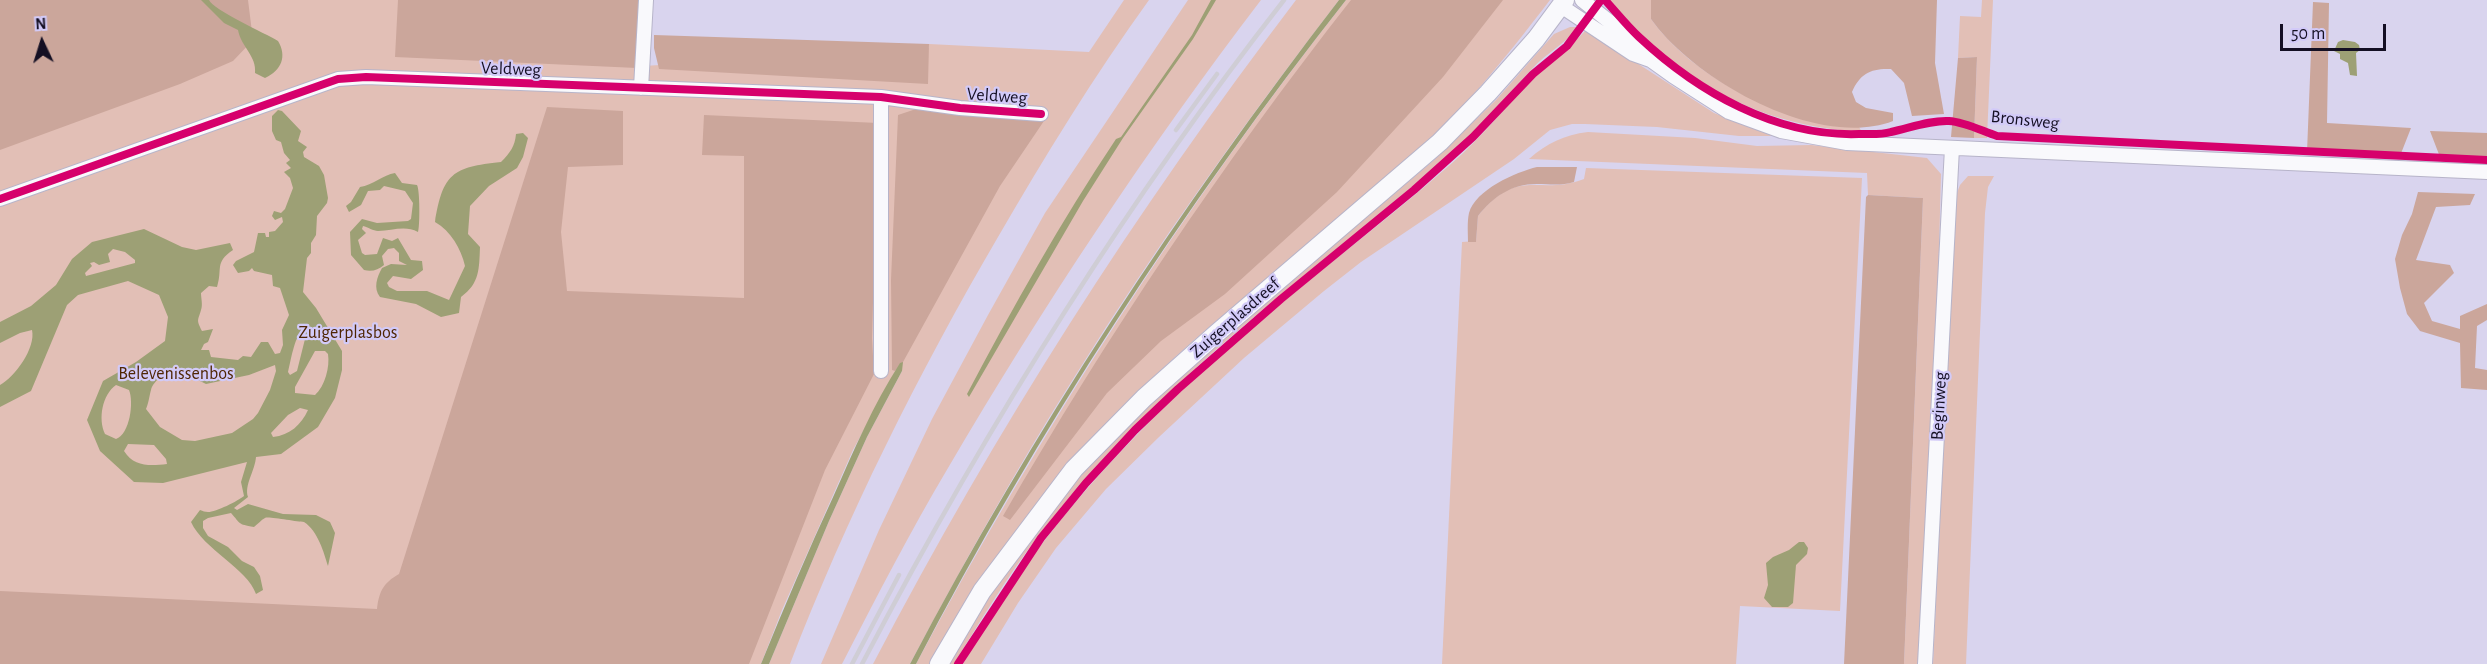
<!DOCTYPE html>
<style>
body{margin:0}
#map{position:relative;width:2487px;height:664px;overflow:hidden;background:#d9d4ee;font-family:"Alegreya Sans",sans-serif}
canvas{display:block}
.north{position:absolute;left:12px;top:12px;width:60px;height:60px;-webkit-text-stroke:4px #d2caf8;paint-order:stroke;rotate:356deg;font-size:16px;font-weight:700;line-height:24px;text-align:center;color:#140f23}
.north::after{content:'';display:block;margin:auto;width:21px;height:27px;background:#140f23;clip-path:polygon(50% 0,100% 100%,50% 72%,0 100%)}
.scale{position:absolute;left:2280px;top:24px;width:106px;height:27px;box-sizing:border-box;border:3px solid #140f23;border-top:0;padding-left:8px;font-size:18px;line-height:21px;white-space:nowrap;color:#140f23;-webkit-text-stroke:4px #d2caf8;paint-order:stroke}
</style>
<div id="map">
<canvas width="2487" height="664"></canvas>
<div class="north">N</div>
<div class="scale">50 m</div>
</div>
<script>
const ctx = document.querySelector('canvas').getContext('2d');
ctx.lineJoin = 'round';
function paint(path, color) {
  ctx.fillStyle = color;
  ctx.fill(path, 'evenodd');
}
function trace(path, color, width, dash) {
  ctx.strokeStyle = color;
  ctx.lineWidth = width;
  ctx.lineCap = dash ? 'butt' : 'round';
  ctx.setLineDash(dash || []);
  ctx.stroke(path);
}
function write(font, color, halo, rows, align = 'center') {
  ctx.font = font + ' "Alegreya Sans",sans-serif';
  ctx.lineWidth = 4.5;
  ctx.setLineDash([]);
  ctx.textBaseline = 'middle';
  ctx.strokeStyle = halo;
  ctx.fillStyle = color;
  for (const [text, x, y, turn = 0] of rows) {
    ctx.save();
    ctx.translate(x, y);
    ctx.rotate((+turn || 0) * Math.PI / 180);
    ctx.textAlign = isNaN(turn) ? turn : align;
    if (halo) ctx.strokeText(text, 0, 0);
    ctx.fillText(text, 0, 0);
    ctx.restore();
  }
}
const green = new Path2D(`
 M0,0H646L644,66L929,48V44L1089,52L1124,0H1149C1094,76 1045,156 998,237C918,374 847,516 790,664H769L829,521L867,437L902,371L900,363L853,450L782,610L761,664H0Z
 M1188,0H1261C1147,149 1043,306 948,468C910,532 876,598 842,664H821L879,530L932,419L988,315L1045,213Z
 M1296,0H1339C1246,121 1156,246 1075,376C1016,469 962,566 910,664H873C996,429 1135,211 1296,0Z
 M1346,0H1550C1504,60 1458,117 1401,168C1311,249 1210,317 1126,405C1050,484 984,569 929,664H916C1041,431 1182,208 1346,0Z
 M1609,0H1651V19C1693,78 1787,126 1859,127L1862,132C1784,127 1725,104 1664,55C1644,39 1624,20 1609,0Z
 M1982,0H1993L1987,138H1974L1977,57L1958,58L1960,16L1981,17Z
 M1570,27H1579C1565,44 1546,53 1532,69C1510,92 1490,117 1467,138C1407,194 1342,244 1279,296C1191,369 1106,447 1036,539C1006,579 980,621 954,664H948L995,587L1065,493L1097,456L1170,383L1434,160L1496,100L1554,34Z
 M1586,30L1714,113L1773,136H1739L1657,127L1585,124H1572L1550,130L1514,159L1361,262L1324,291L1244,358L1159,437L1106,489L1056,548L1018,603L981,664H963C1029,543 1125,440 1227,349C1300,285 1378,228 1451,164C1482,137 1507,105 1536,76C1552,60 1570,47 1586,30Z
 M1588,132L1695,138L1757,146L1811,145L1927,158L1941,174L1935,403L1922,664H1904L1923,198L1868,195L1867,173L1529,159C1547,143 1564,135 1588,132Z
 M1586,168L1862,178L1840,611L1740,606L1736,664H1442L1462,242L1476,241L1478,216C1519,165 1538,197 1584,179Z
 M1968,176H1994L1988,187L1985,213L1966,664H1933L1955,198L1960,185Z`);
const forest = new Path2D(`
 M0,0H248L253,40L233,61L180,84L0,150Z
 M398,0H643L637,68L395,57Z
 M1351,0H1503L1443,77L1337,192L1225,294L1161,341L1107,393L1010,520L1003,516C1107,336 1222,164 1351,0Z
 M1651,0H1937L1935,63L1944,114L1912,116L1904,83L1891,69C1872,68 1860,73 1852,92L1856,102L1866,108L1893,113V121C1818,150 1694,80 1651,19Z
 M2313,2L2329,3L2327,123L2411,128L2400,156L2307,152Z
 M654,35L929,44L928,84L659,69L654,48Z
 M1977,57L1974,138L1951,137L1958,58Z
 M547,107L623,111V165L568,167L561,232L567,291L744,298V156L702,155L704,115L878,123L872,338L874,374L825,470L749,664H0V591L377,609C379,592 383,583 399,574Z
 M919,108L1048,115L1000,186L903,362L895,371L892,370L891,280L898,115Z
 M2430,131L2487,133V159L2440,157Z
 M1537,167H1577L1574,182C1561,186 1550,184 1537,184C1511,184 1493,197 1478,216L1476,242H1468C1468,233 1467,222 1469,213C1475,190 1516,172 1537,167Z
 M2418,192L2475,194L2470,205L2436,207L2416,260L2450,265L2454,273L2424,303L2432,321L2460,329V316L2487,304V320L2477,326L2475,368L2487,370V390L2461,388L2460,343L2420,331L2407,314L2400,288L2395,259L2402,235L2412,214Z
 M1868,195L1923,198L1904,664H1844L1866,197Z`);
const water = new Path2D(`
 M201,0H209C213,10 265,33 278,41C287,56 282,70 265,78L255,73C257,56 241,47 238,30L224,23Z
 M1211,0H1216L1193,39L1123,138L1083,201L969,397L967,394C1013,307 1061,221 1116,139L1121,137L1192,35Z
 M1339,0H1346C1183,207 1038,430 916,664H910C1033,430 1178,209 1339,0Z
 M2343,40L2355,42L2359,45L2360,50L2356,53L2357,76L2350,75L2348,63L2340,59V54L2334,51L2338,42Z
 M278,110L282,111L301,131L298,141L307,147L303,152L304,157L319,166L324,175L328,198L327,203L317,216L316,235L311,243V253L307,258L303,292L316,308L342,351V370L335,398L318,427L281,454L256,457C255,471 244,485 248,497L234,508L237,510L248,504L283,514L316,515L330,522L335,533L328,566C324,553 318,531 304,522C297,522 268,516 265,518C261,520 258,524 254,527C237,524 241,524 231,513L208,518L203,521V528L208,536L228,547L242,561L254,567L260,576L263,590L256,594C247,568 204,550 191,522L200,510C203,511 205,512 208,512C216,512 238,501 244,496L241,482L247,462L163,483L134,482L100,451L87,420L103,381L136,362L165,341L168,317L159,295L128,281L78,295L67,305L31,391L0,407V385C15,377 36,348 32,330L20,333L0,343V322L31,306L56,285L72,259L92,242L144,229L182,247L196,250L230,243L233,250C214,263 223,268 217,287L209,286L201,293C201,298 203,305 201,310C198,321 196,319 202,331L213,329L208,342L204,344L201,350H209L211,357L238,360L243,356L251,357L261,342H268L275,354L280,353L283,345L282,330L289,315L280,288L273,286L272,275L254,271L252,268L249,271L238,273L233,265L236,261L254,252L258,233H265L266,237H269V232L275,231L283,222L282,217L275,220L272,216L274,211L281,213L285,209L293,188L290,178L284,172L291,168L286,163L290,160L284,153L281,142L276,140L272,131V116ZM113,249L125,252L135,260V263L86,276L85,273L92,266L90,263L94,262L99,265L110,262L108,254ZM302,330L306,335L297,371L290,375L288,372C291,360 294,339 302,330ZM315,351H325L328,354C330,367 325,386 315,395L295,393V387ZM275,365L276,371L270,390L258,413L253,419L232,433L195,441L182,440L160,427L146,409C149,402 149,397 151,390C153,381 167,371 175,366L190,372V376L206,384L249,375ZM116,385L129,390C134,402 130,434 116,439L105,434C98,419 102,395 116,385ZM300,408L308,410C301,425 290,435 273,437L271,433L288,415ZM128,444L154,445L166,459L167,464C150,466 134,467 124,451Z
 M523,133L528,138L523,157L517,168L489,186L470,206L468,234L480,247C479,269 480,283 461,297L459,313L441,317L416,304L380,297C373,288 377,277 382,268L391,264L407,265L399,261V253L394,248L388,249L382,256L384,265C378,270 372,272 364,270L351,255L350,232L362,219L377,223L408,221L411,219L413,203L405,191L384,186L380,190L368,191L361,205L349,212L346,206L351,202L360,187C373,185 383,175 395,173L402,183L417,185C420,190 420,227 418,232C405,225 392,231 378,231C373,231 368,227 363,226L362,229L366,233L358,240L362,253L365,255L377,254L383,238L392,241L398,238L411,260L422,261L423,270L411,279L393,276L387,283L389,287L397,291H427L449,300L465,266C461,249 451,231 435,222C443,174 452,167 501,162C510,153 515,146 516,134Z
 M903,362L902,371L867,437L829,521L769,664H761C784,607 808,551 834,495C854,450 873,405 900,363Z
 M1799,542H1804L1808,548L1807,554L1796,565L1793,603L1788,607H1772L1764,598L1768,585L1766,563L1773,557L1789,550Z`);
const street = new Path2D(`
 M1582,0L1639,45L1652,61L1673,76L1729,112L1781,131L1847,143L2487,172
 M1561,6L1633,54L1650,60
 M641,88L646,0
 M0,199L338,79L366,77L881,97L960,108L1041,114
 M881,371V97
 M1925,664L1952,148`);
const secondary = new Path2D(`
 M939,664L982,591L1074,469L1144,398L1217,333L1440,142L1488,93L1536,39L1565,0`);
const rail = new Path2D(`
 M1176,130L1217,74
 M852,664L899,575
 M862,664C984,431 1122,207 1284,0`);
const cycleway = new Path2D(`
 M1605,0C1616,12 1627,26 1639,37C1698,92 1776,137 1859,134C1870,134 1881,135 1891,132C1910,128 1930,120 1949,121C1965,122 1982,131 1997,136L2487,160
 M0,199L338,79L366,77L881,97L960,108L1041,114
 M958,664L1041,538L1086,483L1135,430L1178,389L1281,299L1414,190L1473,137L1533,74L1567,46L1601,0`);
const streetNames = [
 ["Veldweg",511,69,2],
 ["Veldweg",997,96,4],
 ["Bronsweg",2025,120,6],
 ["Zuigerplasdreef",1235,318,-41],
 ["Beginweg",1939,406,-87]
];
const parkNames = [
 ["Zuigerplasbos",348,333],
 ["Belevenissenbos",176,374]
];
paint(green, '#e2bfb6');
paint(forest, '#cba69b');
paint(water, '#9da075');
trace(street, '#b7b4c9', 16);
trace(secondary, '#b7b4c9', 20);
trace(street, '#f9f9fc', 14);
trace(secondary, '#f9f9fc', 18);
trace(rail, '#cfcdd5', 4.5);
trace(cycleway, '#d6006c', 8);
write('18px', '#140f23', '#d2caf8', streetNames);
write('18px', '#4f2604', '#d2caf8', parkNames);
</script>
